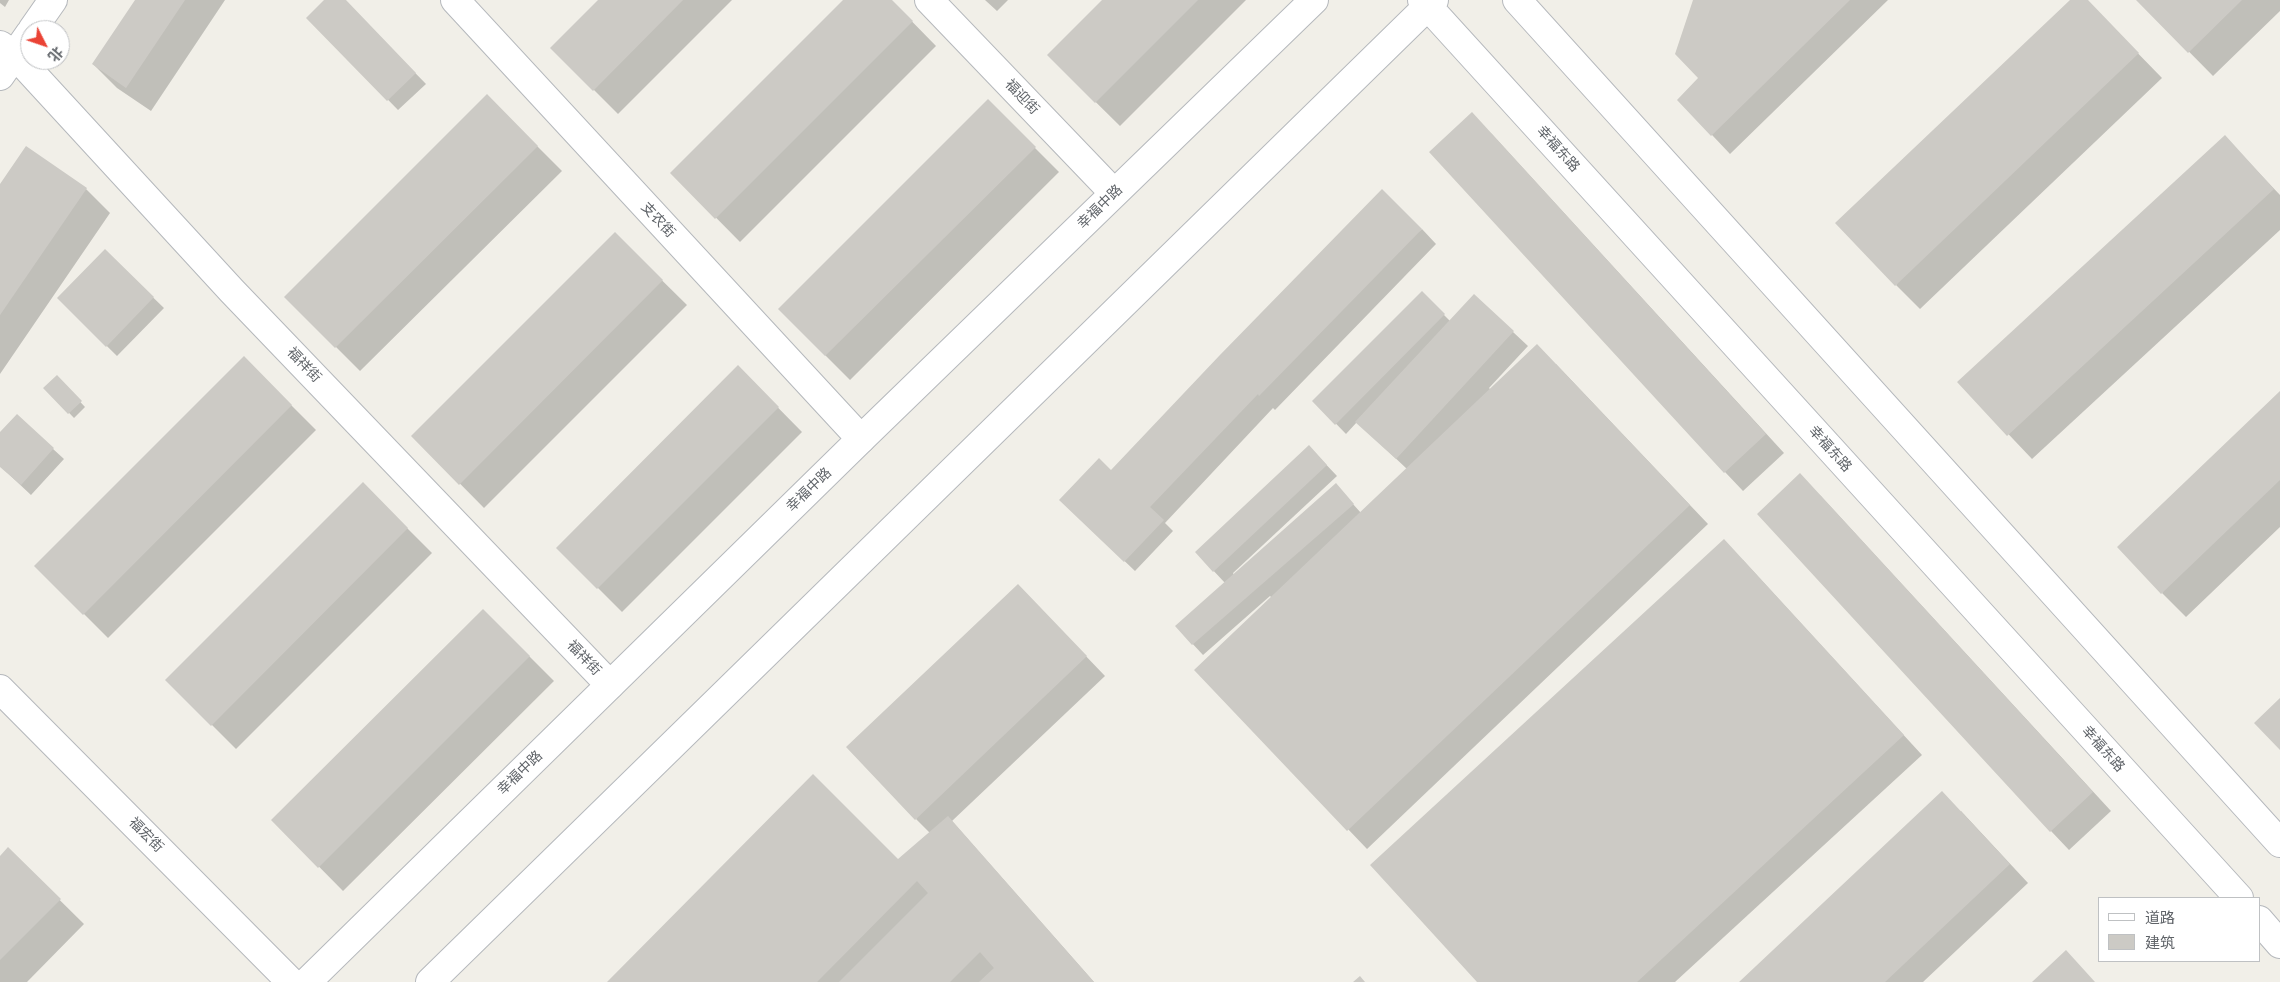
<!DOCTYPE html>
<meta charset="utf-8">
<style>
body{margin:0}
#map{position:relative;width:2280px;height:982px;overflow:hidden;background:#f1efe8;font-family:Quicksand,"Noto Sans SC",sans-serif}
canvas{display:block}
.legend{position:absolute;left:2098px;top:897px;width:162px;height:65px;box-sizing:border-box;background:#fff;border:1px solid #bfc1c3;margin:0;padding:6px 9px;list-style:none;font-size:15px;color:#5f6368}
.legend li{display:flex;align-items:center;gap:10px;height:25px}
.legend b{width:25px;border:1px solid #bfc1c3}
.north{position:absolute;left:20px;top:20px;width:50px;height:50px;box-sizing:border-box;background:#fff;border:1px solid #bfc1c3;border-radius:50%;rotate:131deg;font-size:14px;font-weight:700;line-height:20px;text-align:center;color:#5f6368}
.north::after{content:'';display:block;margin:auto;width:18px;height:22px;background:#ea4335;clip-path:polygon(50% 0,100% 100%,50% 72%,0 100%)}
</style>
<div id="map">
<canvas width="2280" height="982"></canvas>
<ul class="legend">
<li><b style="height:6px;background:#fff"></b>道路</li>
<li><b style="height:14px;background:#cccac5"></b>建筑</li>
</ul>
<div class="north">北</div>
</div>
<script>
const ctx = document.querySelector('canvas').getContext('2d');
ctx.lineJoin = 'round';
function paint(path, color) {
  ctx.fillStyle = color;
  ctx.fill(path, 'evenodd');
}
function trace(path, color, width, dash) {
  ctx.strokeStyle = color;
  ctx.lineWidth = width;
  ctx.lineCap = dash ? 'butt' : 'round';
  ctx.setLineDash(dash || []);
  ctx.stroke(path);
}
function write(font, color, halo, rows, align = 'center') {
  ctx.font = font + ' Quicksand,"Noto Sans SC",sans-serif';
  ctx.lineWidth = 4.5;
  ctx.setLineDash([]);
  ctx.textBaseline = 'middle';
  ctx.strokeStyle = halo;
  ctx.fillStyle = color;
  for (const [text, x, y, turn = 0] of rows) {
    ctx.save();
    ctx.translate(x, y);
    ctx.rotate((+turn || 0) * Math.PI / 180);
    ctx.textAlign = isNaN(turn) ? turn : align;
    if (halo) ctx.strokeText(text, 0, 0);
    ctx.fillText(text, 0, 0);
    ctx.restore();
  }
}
const shadow = new Path2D(`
 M0,0H9L5,7L0,3Z
 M136,0H225L151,111L117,88L93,64Z
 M326,0H344L426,84L398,110L308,18Z
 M600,0H732L618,114L552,48Z
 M845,0H891L936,46L740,242L672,173Z
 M985,0H1008L997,11Z
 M1104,0H1246L1120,126L1048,55Z
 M1694,0H1888L1730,154L1679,100L1700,78Z
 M2072,0H2086L2162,78L1920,309L1896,285Z
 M2138,0H2280V11L2213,76Z
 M487,96L562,171L360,371L286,297Z
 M988,101L1059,172L850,380L779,309Z
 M1490,132L1784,453L1743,491L1725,472Z
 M2225,137L2280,195V230L2032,459L1959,382Z
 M0,187L86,189L110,213L0,374Z
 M1422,229L1436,244L1275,410L1273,408L1165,523L1173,531L1135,571L1071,510L1111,472Z
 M615,234L687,305L484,508L413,436Z
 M105,251L164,308L117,356L58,298Z
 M1422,293L1450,321L1513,332L1528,346L1489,388L1491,390L1556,364L1708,524L1367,849L1196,670L1272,598L1270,596L1203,655L1176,626L1225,583L1196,552L1319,457L1337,476L1233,573L1234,575L1336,485L1361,513L1407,469L1357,422L1346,434L1314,401Z
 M244,358L316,430L108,638L36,566Z
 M738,367L802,432L622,612L558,548Z
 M57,377L85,407L74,418L45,388Z
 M2280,393V527L2186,617L2162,593Z
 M17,416L64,459L31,495L0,466V434Z
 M363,484L432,553L236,749L167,680Z
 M1819,494L2111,811L2069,850L2051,831Z
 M1743,560L1922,755L1675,982H1479Z
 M1036,604L1105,676L952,821L1094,982H609L898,861L930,833L916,819Z
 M483,610L554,681L343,891L273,820Z
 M1961,811L2028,883L1923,982H1741Z
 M8,849L84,924L27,982H0V858Z`);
const building = new Path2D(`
 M135,0H185L126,88L92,64Z
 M324,0H346L416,73L387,101L306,18Z
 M598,0H683L593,91L550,48Z
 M843,0H892L913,21L715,219L670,173Z
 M1102,0H1198L1095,103L1047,55Z
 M1693,0H1850L1711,136L1677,100L1698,78L1675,54Z
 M2070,0H2088L2139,53L1895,286L1835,223Z
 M2136,0H2242L2188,53Z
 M487,94L538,146L335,348L284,297Z
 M988,99L1036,147L825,356L778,309Z
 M1472,112L1766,434L1724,473L1429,152Z
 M2225,135L2274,189L2007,436L1957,382Z
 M26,146L87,188L0,315V184Z
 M1382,189L1422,229L1259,396L1258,394L1150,507L1164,520L1124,562L1059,500L1099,458L1111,470L1219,356Z
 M615,232L663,280L459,485L411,436Z
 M105,249L154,297L106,347L57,298Z
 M1422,291L1445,314L1335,425L1312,401Z
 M1474,294L1514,331L1396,459L1355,422Z
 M1537,344L1690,505L1347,831L1194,670Z
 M244,356L292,405L83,615L34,566Z
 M738,365L779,407L597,589L556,548Z
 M57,375L82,401L68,414L43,388Z
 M2280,391V480L2161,594L2117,547Z
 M17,414L54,448L21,485L0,467V432Z
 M1309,445L1327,465L1213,572L1195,552Z
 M1800,473L2093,792L2050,832L1757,514Z
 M363,482L408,528L211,726L165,680Z
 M1336,483L1354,504L1192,645L1175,626Z
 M1724,539L1904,735L1637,982H1477L1370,865Z
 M1018,584L1087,656L915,820L846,747Z
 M483,609L530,656L318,868L271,820Z
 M2280,698V750L2254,723Z
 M813,774L898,859L948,816L1094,982H979L994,968L980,952L950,982H839L928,893L917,881L817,982H607Z
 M1942,791L2010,864L1885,982H1739Z
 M8,847L61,899L0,960V856Z
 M2066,950L2095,982H2032Z
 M1360,976L1365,982H1353Z`);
const minor = new Path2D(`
 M455,0L861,439
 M929,0L1114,193
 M32,30L53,0
 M0,45L15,55L232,291L610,685
 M0,76L30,33
 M0,689L291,982`);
const tertiary = new Path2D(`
 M1422,0L2239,898
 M1517,0L2280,843
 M2259,920L2280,944
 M307,982L861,439L1314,0
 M430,982L1434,0`);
const streetNames = [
 ["福迎街",1022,97,46],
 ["幸福东路",1558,149,48],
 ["幸福中路",1100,207,-44],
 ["支农街",658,220,47],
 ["福祥街",304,365,46],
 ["幸福东路",1830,449,48],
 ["幸福中路",809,490,-44],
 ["福祥街",584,658,46],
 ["幸福东路",2103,749,48],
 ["幸福中路",520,773,-44],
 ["福宏街",146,835,45]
];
paint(shadow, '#0003');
paint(building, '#cccac5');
trace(minor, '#b5b8bc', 30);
trace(tertiary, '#b5b8bc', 30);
trace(minor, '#fff', 28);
trace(tertiary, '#fff', 28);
write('14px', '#5f6368', '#fff', streetNames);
</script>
